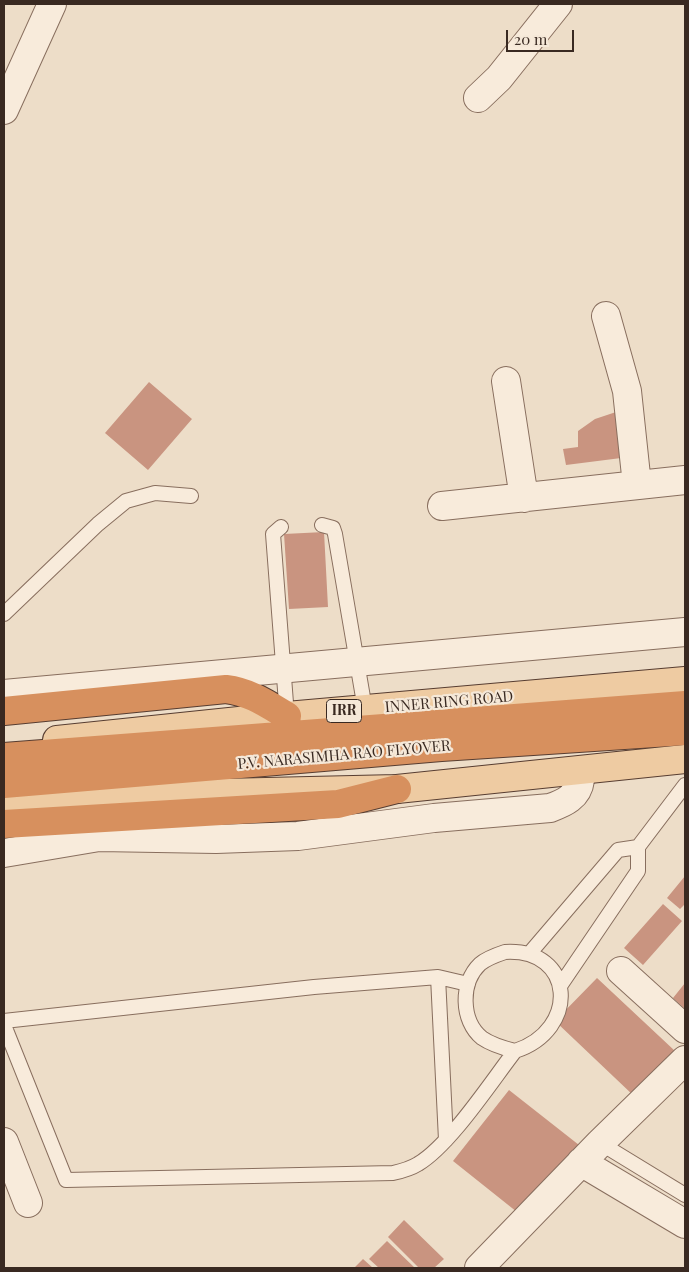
<!DOCTYPE html>
<style>
body{margin:0}
#map{position:relative;width:689px;height:1272px;overflow:hidden;background:#edddc8;font-family:"Playfair Display",serif}
canvas{display:block}
.frame{position:absolute;inset:0;border:5px solid #392921;pointer-events:none}
.scale{position:absolute;left:506px;top:30px;width:68px;height:22px;box-sizing:border-box;border:2px solid #392921;border-top:0;padding-left:6px;font-size:15px;line-height:18px;white-space:nowrap;color:#392921;-webkit-text-stroke:4px #f5e8d8;paint-order:stroke}
</style>
<div id="map">
<canvas width="689" height="1272"></canvas>
<div class="frame"></div>
<div class="scale">20 m</div>
</div>
<script>
const ctx = document.querySelector('canvas').getContext('2d');
ctx.lineJoin = 'round';
function paint(path, color) {
  ctx.fillStyle = color;
  ctx.fill(path, 'evenodd');
}
function trace(path, color, width, dash) {
  ctx.strokeStyle = color;
  ctx.lineWidth = width;
  ctx.lineCap = dash ? 'butt' : 'round';
  ctx.setLineDash(dash || []);
  ctx.stroke(path);
}
function write(font, color, halo, rows, align = 'center') {
  ctx.font = font + ' "Playfair Display",serif';
  ctx.lineWidth = 4.5;
  ctx.setLineDash([]);
  ctx.textBaseline = 'middle';
  ctx.strokeStyle = halo;
  ctx.fillStyle = color;
  for (const [text, x, y, turn = 0] of rows) {
    ctx.save();
    ctx.translate(x, y);
    ctx.rotate((+turn || 0) * Math.PI / 180);
    ctx.textAlign = isNaN(turn) ? turn : align;
    if (halo) ctx.strokeText(text, 0, 0);
    ctx.fillText(text, 0, 0);
    ctx.restore();
  }
}
const building = new Path2D(`
 M149,382L192,419L148,470L105,433Z
 M622,410L629,457L566,465L563,449L578,447V431L595,419Z
 M324,532L328,607L289,609L284,534Z
 M685,876V904L680,909L667,898Z
 M663,904L682,921L643,965L624,948Z
 M597,978L675,1051L634,1096L555,1021Z
 M685,983V1009L673,998Z
 M509,1090L579,1145L517,1212L453,1161Z
 M404,1220L444,1259L434,1268H419L388,1237Z
 M387,1241L415,1268H379L369,1259Z
 M363,1259L373,1268H354Z`);
const service = new Path2D(`
 M322,525L333,528L335,534L365,709
 M281,527L273,534L287,716
 M4,614L98,524L126,501L155,493L191,496
 M505,952C575,948 580,1030 515,1051C503,1048 492,1045 482,1038C461,1021 460,983 480,964C487,958 496,955 505,952Z
 M529,954L618,850L638,847
 M438,977L468,984
 M560,986L638,871V847L685,785
 M4,1021L314,987L438,977L446,1140
 M4,1025L66,1180L393,1173C402,1171 410,1169 418,1164C450,1145 491,1082 515,1051
 M600,1143L685,1195`);
const minor = new Path2D(`
 M478,98L499,78L558,4
 M4,110L52,4
 M606,316L627,391L637,485
 M506,381L524,498
 M442,506L685,480
 M4,853L99,837L216,839L298,836L434,818L550,808C564,803 578,797 580,780
 M621,971L685,1029
 M4,1142L28,1203
 M581,1162L685,1224
 M479,1268L600,1143L685,1060`);
const tertiary = new Path2D(`
 M4,694L685,632`);
const primary = new Path2D(`
 M57,740L287,716L685,681
 M4,798L397,789L685,759`);
const motorway = new Path2D(`
 M4,711L226,689C250,692 267,704 287,716
 M4,757L685,705
 M4,784L441,747L685,731
 M4,824L338,804L397,789`);
const shields = [
 [344,711,35]
];
const shieldNames = [
 ["IRR",344,711]
];
const streetNames = [
 ["INNER RING ROAD",449,702,-5],
 ["P.V. NARASIMHA RAO FLYOVER",344,755,-5]
];
paint(building, '#c99480');
trace(service, '#886e5e', 16);
trace(minor, '#886e5e', 30);
trace(tertiary, '#886e5e', 30);
trace(primary, '#573d31', 30);
trace(motorway, '#573d31', 30);
trace(service, '#f8ebdb', 14);
trace(minor, '#f8ebdb', 28);
trace(tertiary, '#f8ebdb', 28);
trace(primary, '#eecba2', 28);
trace(motorway, '#d7905e', 28);
for (const [x, y, w] of shields) {
  const box = new Path2D();
  box.roundRect(x - w / 2, y - 11.5, w, 23, 4);
  ctx.fillStyle = '#f5e8d8';
  ctx.fill(box);
  trace(box, '#392921', 1);
}
write('bold 14px', '#392921', null, shieldNames);
write('15px', '#392921', '#f5e8d8', streetNames);
</script>
